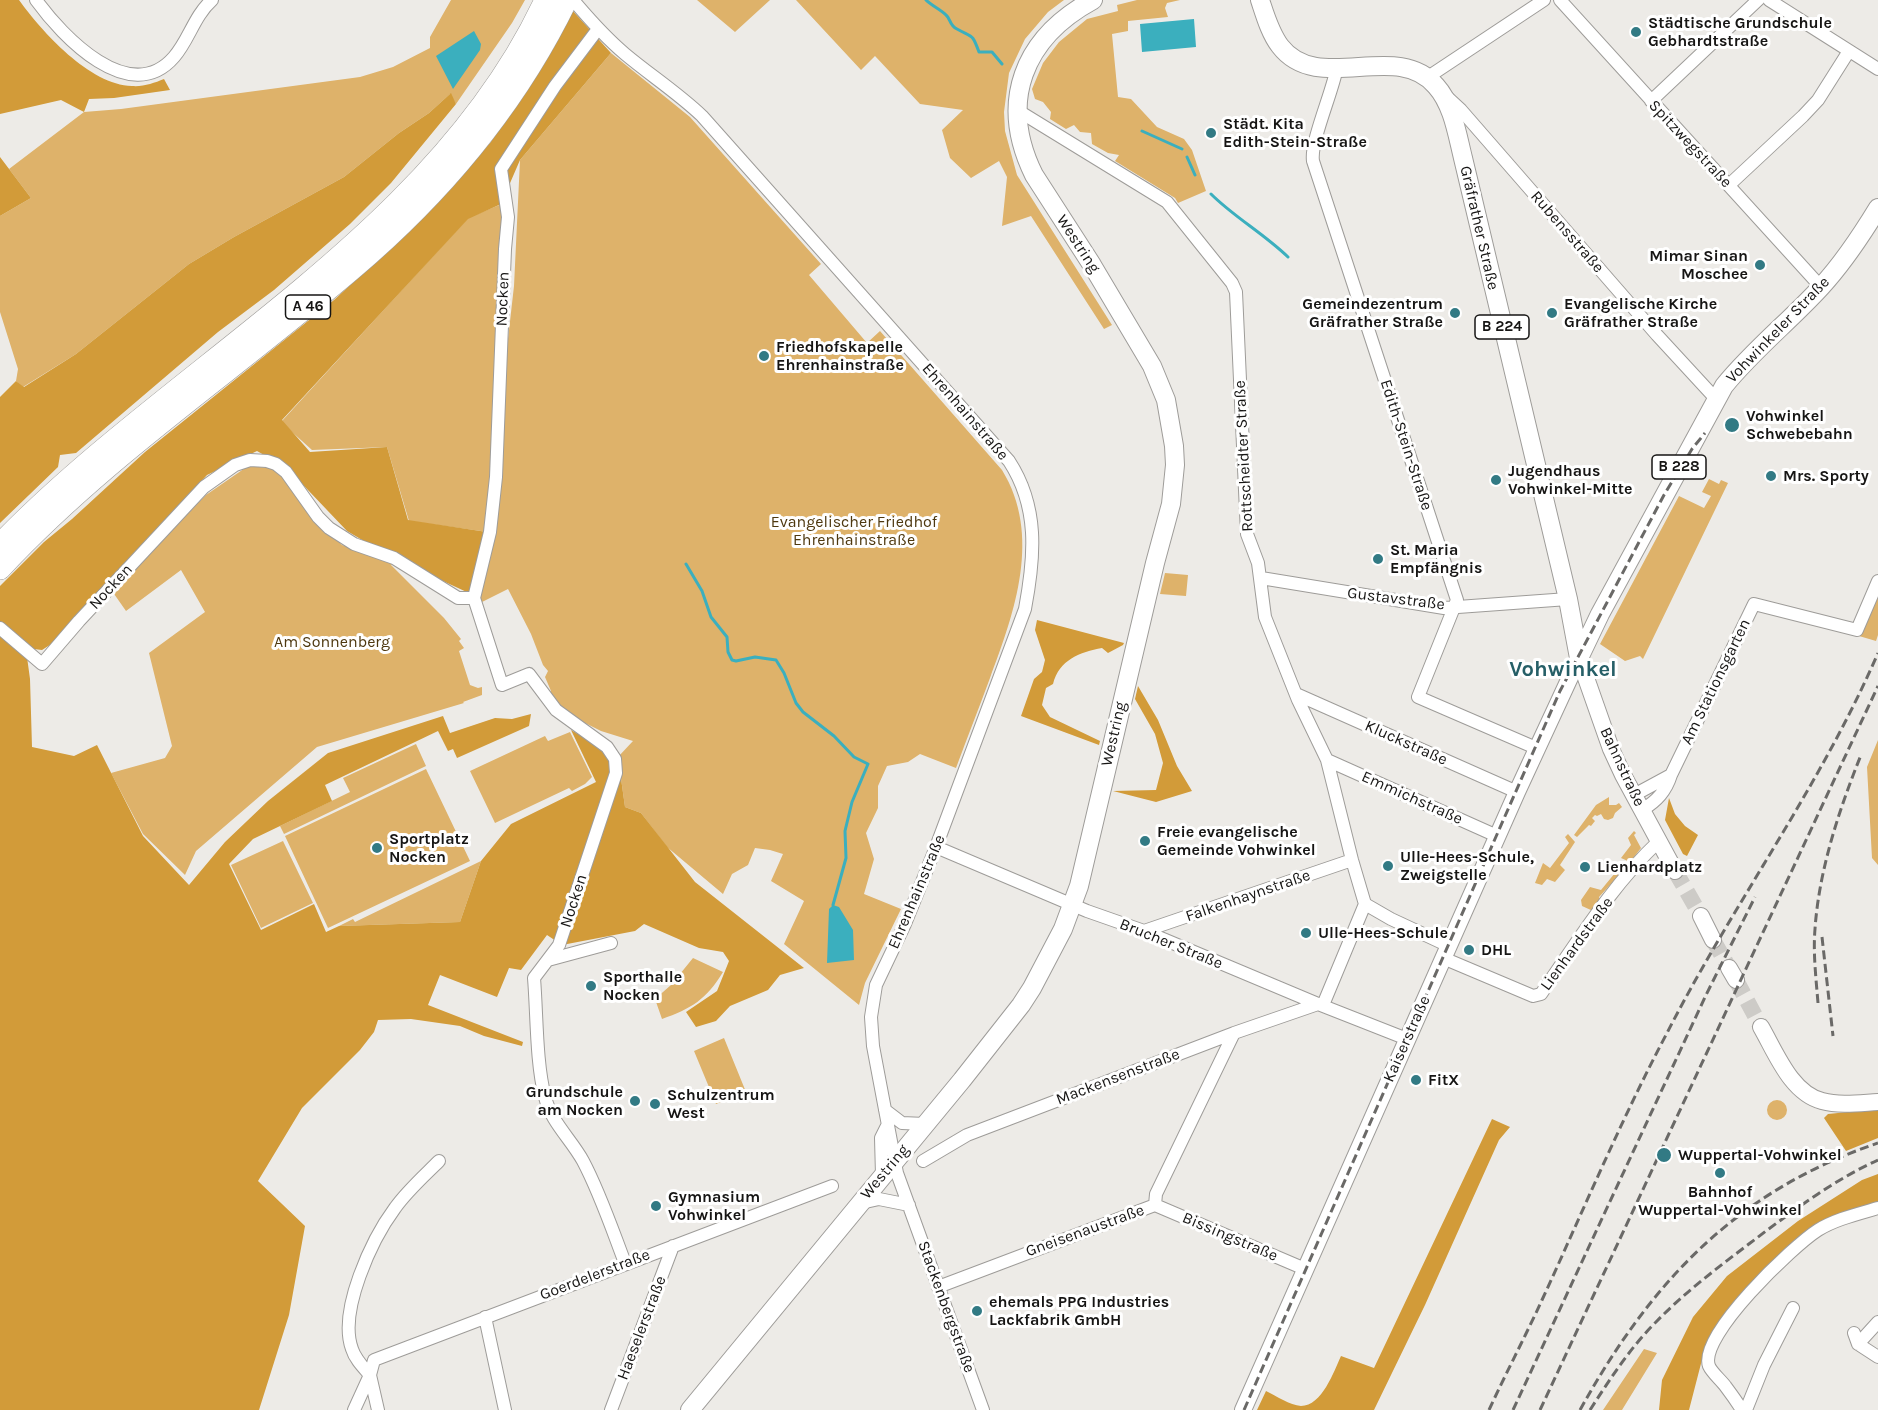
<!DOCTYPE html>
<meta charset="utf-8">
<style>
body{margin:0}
canvas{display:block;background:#edebe7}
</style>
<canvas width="1878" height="1410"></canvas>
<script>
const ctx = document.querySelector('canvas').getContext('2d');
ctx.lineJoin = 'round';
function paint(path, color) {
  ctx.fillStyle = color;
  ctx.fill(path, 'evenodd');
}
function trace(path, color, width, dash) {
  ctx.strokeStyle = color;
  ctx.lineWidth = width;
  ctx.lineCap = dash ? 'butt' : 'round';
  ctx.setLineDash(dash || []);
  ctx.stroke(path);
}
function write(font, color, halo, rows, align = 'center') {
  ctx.font = font + ' Karla,sans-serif';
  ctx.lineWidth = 6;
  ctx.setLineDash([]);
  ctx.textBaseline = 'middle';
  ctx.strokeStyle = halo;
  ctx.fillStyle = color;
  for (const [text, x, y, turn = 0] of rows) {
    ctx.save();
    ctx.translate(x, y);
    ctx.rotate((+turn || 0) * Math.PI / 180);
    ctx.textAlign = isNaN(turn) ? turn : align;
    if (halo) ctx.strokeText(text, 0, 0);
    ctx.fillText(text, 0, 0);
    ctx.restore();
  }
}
const green = new Path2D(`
 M451,0H525L512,23L456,104L450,94L429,113L399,133L344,177L234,237L189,264L76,354L23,387L16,381L18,369L0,312V216L31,198L9,169L84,112L121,109L360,77L393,67L430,48V37Z
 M697,0H770L735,32Z
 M796,0H1064L1048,12L1025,39L1009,73L1004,112L1005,131L1017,175L1112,325L1104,329L1031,216L1002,226L1007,177L999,161L971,178L950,158L942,130L963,110L920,104L875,56L861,70Z
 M1137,0H1180L1167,3L1165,8L1168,17L1128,21V31L1112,34L1118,97L1131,99L1157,127L1184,139L1192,150L1206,191L1178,203L1175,198L1115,161L1119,155L1108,153L1092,144L1091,133L1080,132L1074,125L1066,129L1050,119L1051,112L1043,102L1035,99L1032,89L1043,63L1059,42L1087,19L1118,11L1117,5Z
 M611,53L690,117L821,264L809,275L867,343L880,331L1002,470C1042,535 1015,612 990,678C979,708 967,738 956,768L920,754L908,762L887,766L878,786V808L866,833L874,859L864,894L901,909L865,983L859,1005L784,944L804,901L771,881L783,854L770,850L755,848L748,865L732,874L723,894L667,847L641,813L625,807L618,757L633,741L601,731L565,713L549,695L551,691L545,677L548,671L543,665L531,634L508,589L478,604L514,286L520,160Z
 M504,203L488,532L409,521L387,447L312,450L281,422L468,218Z
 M248,466L271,468L283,477L320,524L342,545L393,563L391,565L444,618L461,639L459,641L464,648L459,651L470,685L478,688L482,687V695L463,702L464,703L317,747L196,851L185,875L143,834L111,773L165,758L172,746L149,653L205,612L181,570L126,611L112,591L206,495Z
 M1709,479L1719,484L1721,480L1728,483L1643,659L1640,656L1625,661L1600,644L1679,496L1704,508L1711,496L1702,492Z
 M1165,573L1188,575L1186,596L1160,594Z
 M1878,595V635L1876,641L1859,636Z
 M570,732L592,777L585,784L572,791L569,788L495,823L470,771L545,736L548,741Z
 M1878,740V865L1872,858L1867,767Z
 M416,744L426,766L284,834L280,826L350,792L343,778Z
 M426,769L470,861L328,928L285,836Z
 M1609,797V805H1616L1619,803L1622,807L1615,813L1613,818L1608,820L1604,819L1601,814L1597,816L1595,815L1592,818L1595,821L1591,826L1589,825L1577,837L1574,835L1596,805Z
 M1634,831L1636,833L1634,835L1641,848L1630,862L1621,858L1631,845L1628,838Z
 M1568,834L1575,842L1560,865L1565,870L1555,882L1547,879L1542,885L1535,883L1543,863L1550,868L1569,843L1565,837Z
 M283,841L313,903L261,928L231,865Z
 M481,861L460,922L339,926L353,919L355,922Z
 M1614,867L1620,874L1599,897L1600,901L1593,911L1582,906L1581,900L1590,887L1601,890L1615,873L1613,868Z
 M693,958L723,972C707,999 691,1009 662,1019L655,999L671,985Z
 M724,1038L746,1092L716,1104L694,1051Z
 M1767 1110a10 10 0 1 1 20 0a10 10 0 1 1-20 0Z
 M1644,1349L1657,1353L1622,1410H1603Z`);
const forest = new Path2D(`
 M0,0H19C42,32 90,85 132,86C143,87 154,83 164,79L170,90L114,98L89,99L84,112L61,100L0,114Z
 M572,10L611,53L520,160L501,204L468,219L282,420L310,452L387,447L408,520L487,532L471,594L391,557L347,531L287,468L257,451L207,475L56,641L42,650L34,649L27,657L30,679L32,747L74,756L97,745L143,836L189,885L225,842L268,801L328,753L443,716L450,733L495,718L512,719L531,714L529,726L457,758L453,749L448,751L438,731L325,785L332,801L253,839L229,864L261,930L314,904L326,932L339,926L460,922L481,861L511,824L596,782L571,730L618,757L625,807L641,813L695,882L804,968L780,975L768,990L730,1006L716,1021L696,1027L686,1012L717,991L729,961L723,952L699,948L644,924L635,931L562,945L547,935L521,970L509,968L497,997L440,975L428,1005L523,1042L522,1046L484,1036L460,1026L411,1019L378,1020L374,1032L360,1050L302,1108L258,1181L305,1226L289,1315L259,1410H0V586L44,542L72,519L145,452L334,300L412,228L490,143L533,81L554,47Z
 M451,93L456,104L391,183L350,224L274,290L218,332L76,453L60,455L58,467L0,523V397L16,381L24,387L76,354L189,264L234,237L344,177L399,133L429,113Z
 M0,157L31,198L0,216Z
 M1037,620L1124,643L1123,645L1108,653L1102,648C1080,652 1059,660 1053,684L1046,688L1042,705L1050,717L1100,741L1099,745L1021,716L1034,679L1042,672L1045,660L1035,630Z
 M1138,686L1158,720L1177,766L1192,791L1156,802L1113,791L1156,790L1163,763L1155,734L1135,699Z
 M1669,798L1675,814L1685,826L1698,835L1687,856L1683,854L1665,820Z
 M1878,1109V1138L1846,1151L1824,1118L1828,1114Z
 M1492,1119L1510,1127L1499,1140L1425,1305L1374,1410H1257L1266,1391C1276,1396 1290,1405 1301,1406C1322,1406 1334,1371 1341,1356L1374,1368Z
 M1878,1174V1202L1802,1237L1769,1265L1722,1324L1704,1352L1689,1410H1659L1662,1380L1693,1317L1727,1276L1798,1221L1862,1180Z`);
const water = new Path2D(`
 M1194,19L1196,47L1142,52L1140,24Z
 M474,31L481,44L480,50L453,89L436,56Z
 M833,905L839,907L853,930L854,960L827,963L829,909Z`);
const stream = new Path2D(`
 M926,0C932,6 940,9 946,15C951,19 949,25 957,29C973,38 972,33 979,52H992L1002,64
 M1142,131L1182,149
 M1187,157L1195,175
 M1211,194C1234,217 1263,233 1288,257
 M686,564L702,591L711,617L727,637L728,652L732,660L736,661L755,657L776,660L784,673L796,703L803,712L834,736L854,757L868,764L852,802L845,831L846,858L833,905`);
const secondaryTunnel = new Path2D(`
 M1675,871L1701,916
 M1713,940L1729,968
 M1736,980L1761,1027`);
const minor = new Path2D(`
 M36,0C62,36 130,108 174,57C189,40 194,16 212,0
 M573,0C589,19 606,38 625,54C650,75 678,93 702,116L1009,461C1039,507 1035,556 1025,609L936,847L905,924L876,985L871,1017L873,1046L897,1173L983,1410
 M1560,0L1821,287
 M1769,0L1878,69
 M598,29L555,86L501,169L508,217L505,249L496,477L490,532L474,598L502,685L529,674L556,710L607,747L615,759L616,773L559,945L534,978C537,1014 536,1063 545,1097C551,1122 571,1139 583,1161C600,1193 612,1229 625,1263
 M1337,67C1333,91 1310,142 1313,161L1457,600L1418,697L1536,748
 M1428,77L1544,0
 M1448,98L1461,110L1657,335L1716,399
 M1651,101L1758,0
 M1017,110L1167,202L1232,283L1236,292L1247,534L1258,563L1265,617L1298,700L1327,760L1352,860L1365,904L1391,919L1449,946
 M1729,185L1803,116L1818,100L1849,51
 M1261,578L1444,608L1568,599
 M0,628L42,664L79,621L204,487L235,465L250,460L267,461L276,464L286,472L318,517L329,528L354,544L394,558L458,598H474
 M1296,694L1517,792
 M1327,760L1497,836
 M1634,795L1671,775
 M1642,810C1657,801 1666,791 1671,775L1754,604L1857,630L1878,581
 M936,847L1087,911L1144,931L1318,1004L1407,1039
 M1144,931L1352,860
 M1443,958L1533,996L1541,994C1578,941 1612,885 1659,841
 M548,960L611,943
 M1323,1005L1365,904
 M885,1110L902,1123L925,1124
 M923,1161L967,1135L1234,1033L1318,1004
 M882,1175L881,1138L888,1124
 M861,1203L879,1199L909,1205
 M1155,1205L1156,1194L1234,1033
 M1155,1205L1305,1269
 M938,1287L1155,1205
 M485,1317L505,1410
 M1854,1333L1858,1344L1878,1357
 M1858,1344L1878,1322
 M370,1375C363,1367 355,1359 352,1349C338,1311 372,1239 395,1208C407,1191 424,1176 439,1161
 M370,1375L378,1410
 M354,1410L370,1375L374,1360L832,1186
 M611,1410L673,1246
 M1742,1410C1737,1402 1732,1395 1726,1387C1722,1381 1712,1373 1709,1366C1698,1336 1793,1246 1818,1230C1836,1219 1858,1214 1878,1208
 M1746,1410L1764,1365L1793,1308`);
const secondary = new Path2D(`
 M1579,658L1611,749L1623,775L1675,871
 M1701,916L1713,940
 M1729,968L1736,980
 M1761,1027C1776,1053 1791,1093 1822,1101C1840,1106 1860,1103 1878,1102
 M1243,1410L1517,792L1579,658`);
const primary = new Path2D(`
 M1260,0C1265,15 1270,33 1280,46C1318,96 1397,39 1436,86C1453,105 1457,134 1463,158L1568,599L1579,658
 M1579,658L1600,614L1724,386C1753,350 1790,321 1821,287C1843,263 1861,236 1878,208
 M690,1410L962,1080L1021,1005L1032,988L1063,929L1079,886L1155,563L1171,504L1175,465L1174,446L1166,400L1152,366L1092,265L1034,175C998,102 1023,38 1093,0`);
const motorway = new Path2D(`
 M0,544C174,364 436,235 545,0
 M0,569C111,450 249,361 370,254C450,183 520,97 567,0`);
const rail = new Path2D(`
 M1822,937L1833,1036
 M1818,1003C1816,978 1813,953 1815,929C1819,870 1839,810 1861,755
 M1244,1410L1560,691L1664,495L1692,449L1705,433
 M1489,1410C1506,1373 1525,1337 1542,1300C1583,1211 1621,1120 1667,1033C1733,904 1820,787 1878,653
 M1513,1410L1706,995L1755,897
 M1540,1410L1878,686
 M1580,1410C1651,1282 1736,1191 1878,1143
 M1590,1410C1610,1379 1630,1348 1656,1322C1689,1288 1728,1260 1766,1231C1801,1205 1838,1178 1878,1160`);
const markers = [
 [1636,32,6,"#327a84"],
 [1211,133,6,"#327a84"],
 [1760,265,6,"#327a84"],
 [1455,313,6,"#327a84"],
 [1552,313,6,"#327a84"],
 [764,356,6,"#327a84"],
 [1732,425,8,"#327a84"],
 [1771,476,6,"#327a84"],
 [1496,480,6,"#327a84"],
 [1378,559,6,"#327a84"],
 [1145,841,6,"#327a84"],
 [377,848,6,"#327a84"],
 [1388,866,6,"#327a84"],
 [1585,867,6,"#327a84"],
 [1306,933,6,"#327a84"],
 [1469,950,6,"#327a84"],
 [591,986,6,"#327a84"],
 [1416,1080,6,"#327a84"],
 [635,1101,6,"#327a84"],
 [655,1104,6,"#327a84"],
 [1664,1155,8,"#327a84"],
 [1720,1173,6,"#327a84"],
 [656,1206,6,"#327a84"],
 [977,1311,6,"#327a84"]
];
const shields = [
 [308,307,45],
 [1502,327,54],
 [1679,467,54]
];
const shieldNames = [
 ["A 46",308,307],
 ["B 224",1502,327],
 ["B 228",1679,467]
];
const poiNames = [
 ["Städtische Grundschule",1648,23],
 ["Gebhardtstraße",1648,41],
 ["Städt. Kita",1223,124],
 ["Edith-Stein-Straße",1223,142],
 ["Mimar Sinan",1748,256,"right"],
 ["Moschee",1748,274,"right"],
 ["Gemeindezentrum",1443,304,"right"],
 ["Gräfrather Straße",1443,322,"right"],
 ["Evangelische Kirche",1564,304],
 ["Gräfrather Straße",1564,322],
 ["Friedhofskapelle",776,347],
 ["Ehrenhainstraße",776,365],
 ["Vohwinkel",1746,416],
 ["Schwebebahn",1746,434],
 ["Jugendhaus",1508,471],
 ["Vohwinkel-Mitte",1508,489],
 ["Mrs. Sporty",1783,476],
 ["St. Maria",1390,550],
 ["Empfängnis",1390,568],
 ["Freie evangelische",1157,832],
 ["Gemeinde Vohwinkel",1157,850],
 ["Sportplatz",389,839],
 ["Nocken",389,857],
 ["Ulle-Hees-Schule,",1400,857],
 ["Zweigstelle",1400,875],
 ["Lienhardplatz",1597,867],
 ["Ulle-Hees-Schule",1318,933],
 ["DHL",1481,950],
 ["Sporthalle",603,977],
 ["Nocken",603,995],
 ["FitX",1428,1080],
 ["Grundschule",623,1092,"right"],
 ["am Nocken",623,1110,"right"],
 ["Schulzentrum",667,1095],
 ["West",667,1113],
 ["Wuppertal-Vohwinkel",1678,1155],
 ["Bahnhof",1720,1192,"center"],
 ["Wuppertal-Vohwinkel",1720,1210,"center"],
 ["Gymnasium",668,1197],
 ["Vohwinkel",668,1215],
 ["ehemals PPG Industries",989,1302],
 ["Lackfabrik GmbH",989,1320]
];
const streetNames = [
 ["Spitzwegstraße",1690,144,47],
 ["Gräfrather Straße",1479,228,77],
 ["Rubensstraße",1567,232,49],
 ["Westring",1078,244,57],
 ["Nocken",503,299,-88],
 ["Vohwinkeler Straße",1778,330,-46],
 ["Ehrenhainstraße",965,412,49],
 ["Edith-Stein-Straße",1406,445,72],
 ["Rottscheidter Straße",1244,456,-93],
 ["Nocken",111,587,-47],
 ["Gustavstraße",1396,599,7],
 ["Am Stationsgarten",1716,682,-64],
 ["Westring",1114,734,-77],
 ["Kluckstraße",1406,743,24],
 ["Bahnstraße",1622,767,65],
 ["Emmichstraße",1412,798,24],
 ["Ehrenhainstraße",917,892,-67],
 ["Falkenhaynstraße",1248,896,-19],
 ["Nocken",574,901,-72],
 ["Brucher Straße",1171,944,22],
 ["Lienhardstraße",1577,944,-54],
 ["Kaiserstraße",1407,1039,-66],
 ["Mackensenstraße",1118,1077,-21],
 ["Westring",885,1172,-50],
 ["Gneisenaustraße",1085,1231,-20],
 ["Bissingstraße",1230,1237,23],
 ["Goerdelerstraße",595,1275,-21],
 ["Stackenbergstraße",946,1307,70],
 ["Haeselerstraße",642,1328,-69]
];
const parkNames = [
 ["Evangelischer Friedhof",854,522],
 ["Ehrenhainstraße",854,540],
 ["Am Sonnenberg",332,642]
];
const districtNames = [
 ["Vohwinkel",1563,670]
];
paint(green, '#deb26a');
paint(forest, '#d29b39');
paint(water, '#3bafbe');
trace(stream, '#3bafbe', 3);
trace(secondaryTunnel, '#cdcbc7', 16, [16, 8]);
trace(minor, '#9e9c99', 14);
trace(secondary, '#9e9c99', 18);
trace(primary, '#9e9c99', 20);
trace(motorway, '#9e9c99', 22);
trace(minor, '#fff', 12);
trace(secondary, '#fff', 16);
trace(primary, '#fff', 18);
trace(motorway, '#fff', 21);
trace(rail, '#6a6967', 3, [9, 4.5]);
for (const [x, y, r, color] of markers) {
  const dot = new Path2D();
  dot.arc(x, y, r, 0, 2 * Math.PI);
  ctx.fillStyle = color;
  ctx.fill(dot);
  trace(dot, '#fff', 2);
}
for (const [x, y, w] of shields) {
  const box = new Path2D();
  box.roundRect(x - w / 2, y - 12, w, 24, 4.5);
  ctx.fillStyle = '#fff';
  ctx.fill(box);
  trace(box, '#161514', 1.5);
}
write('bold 15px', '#161514', null, shieldNames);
write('bold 16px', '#161514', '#fff', poiNames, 'left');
write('16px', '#161514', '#fff', streetNames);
write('16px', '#4e380f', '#fff', parkNames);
write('bold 22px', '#265f67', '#fff', districtNames);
</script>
